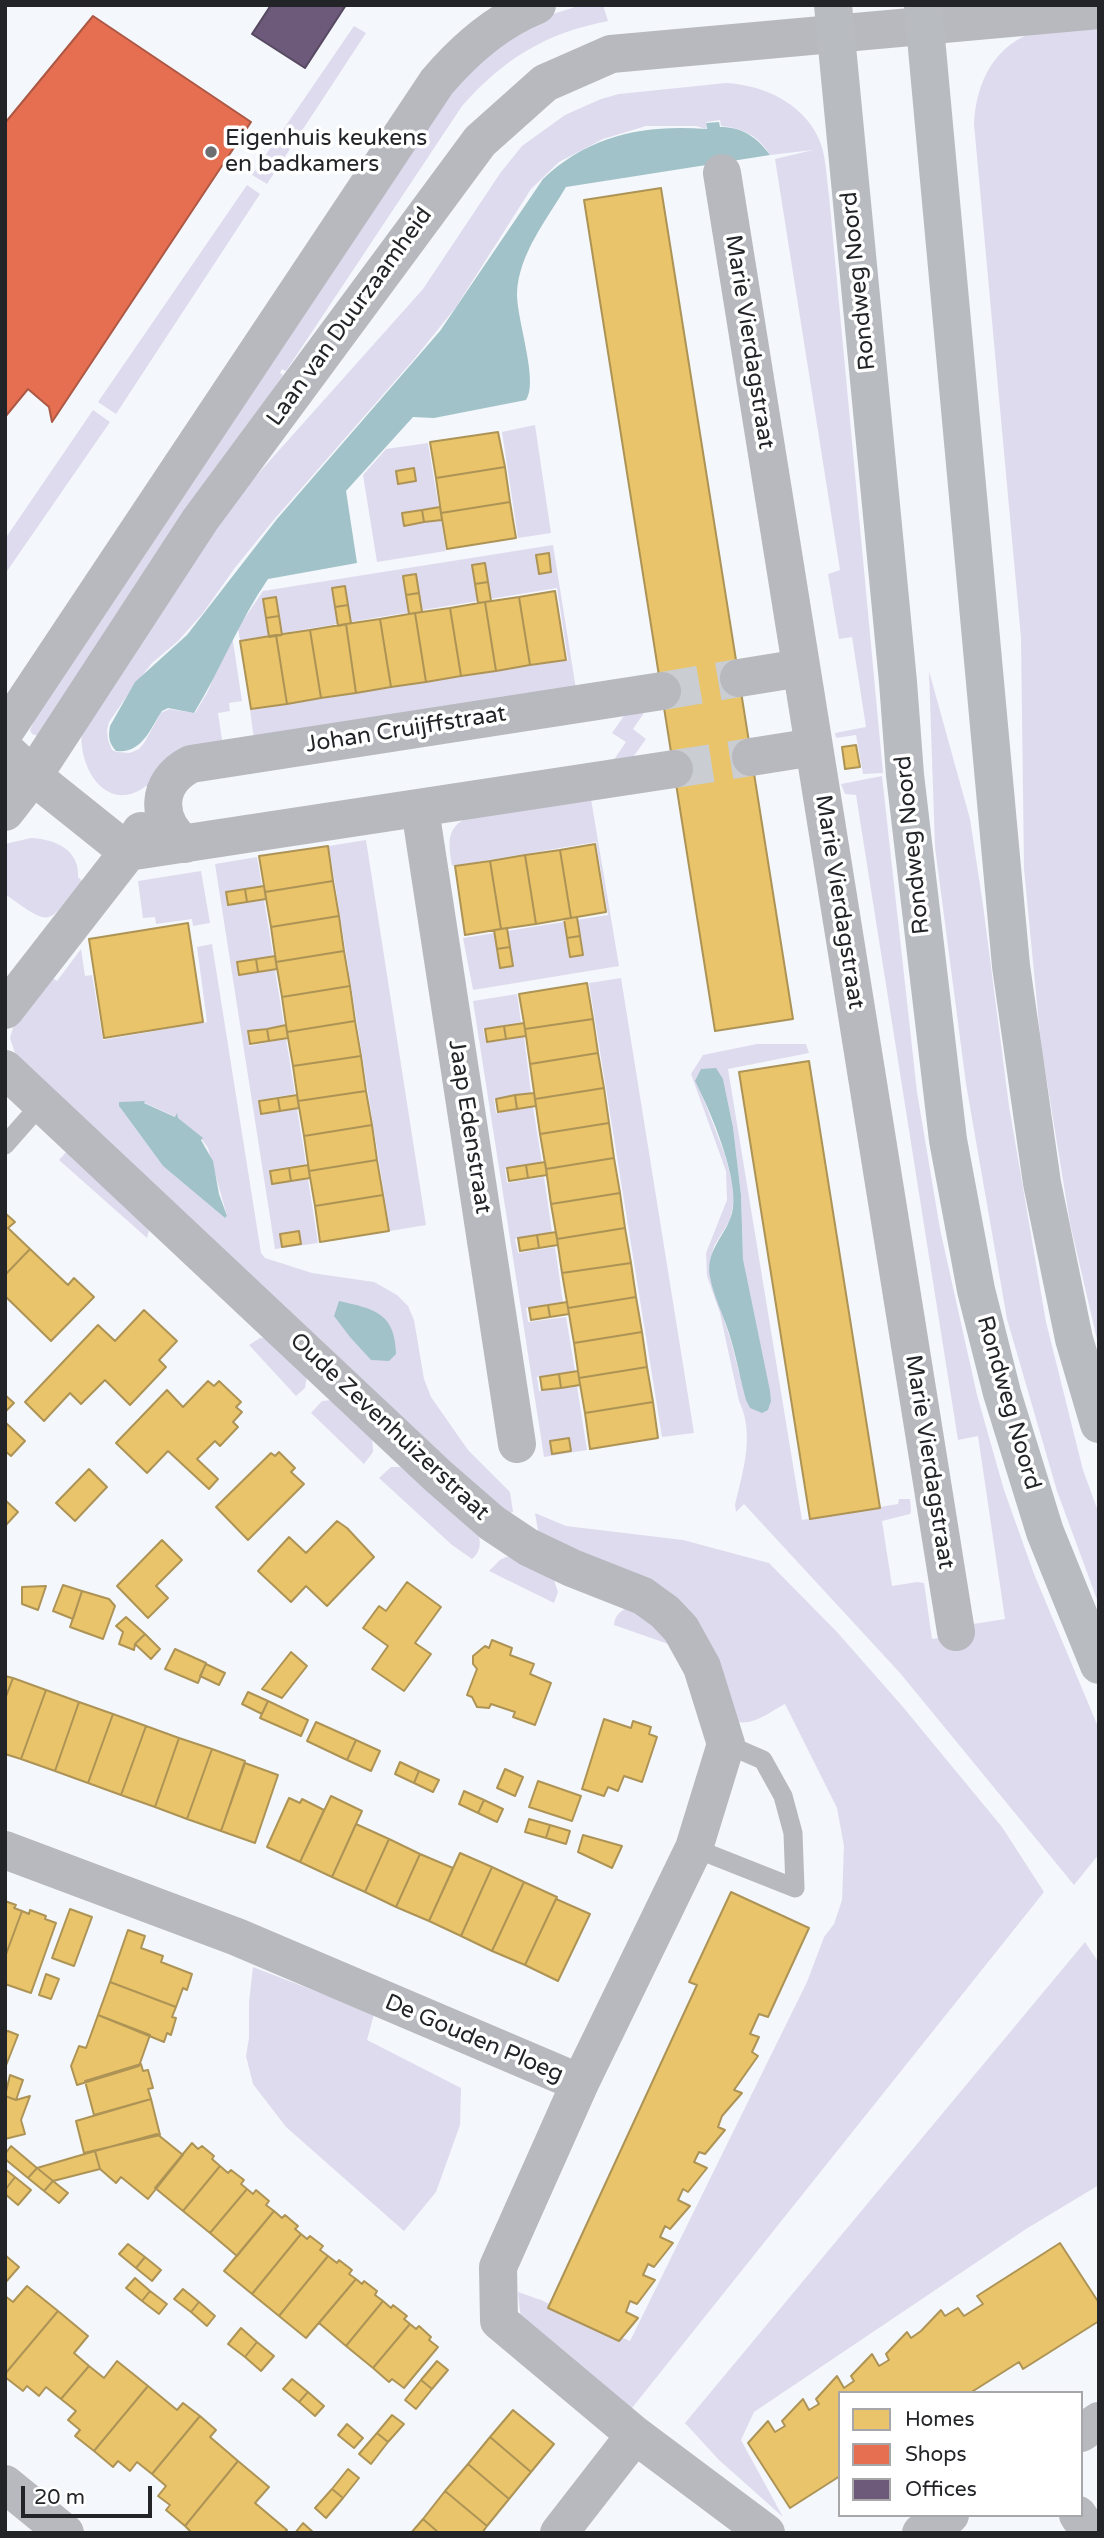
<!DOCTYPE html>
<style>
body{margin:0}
#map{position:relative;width:1104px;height:2538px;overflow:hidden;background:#f4f7fb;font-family:"Varela Round",sans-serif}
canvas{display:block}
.frame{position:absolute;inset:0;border:7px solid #222427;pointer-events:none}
.legend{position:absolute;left:838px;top:2391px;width:245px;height:126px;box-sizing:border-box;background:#fff;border:2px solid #a7a7a9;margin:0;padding:9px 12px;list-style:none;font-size:21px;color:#222427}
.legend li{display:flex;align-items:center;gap:14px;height:35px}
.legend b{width:35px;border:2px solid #a7a7a9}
.scale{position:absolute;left:21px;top:2486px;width:131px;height:32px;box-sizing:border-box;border:4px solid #222427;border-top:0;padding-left:9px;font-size:21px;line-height:24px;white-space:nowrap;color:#222427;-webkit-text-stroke:5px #fff;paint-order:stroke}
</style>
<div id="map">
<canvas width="1104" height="2538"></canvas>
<div class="frame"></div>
<ul class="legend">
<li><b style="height:19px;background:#e9c46a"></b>Homes</li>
<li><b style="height:19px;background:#e76f51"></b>Shops</li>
<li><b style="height:19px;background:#6d597a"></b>Offices</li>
</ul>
<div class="scale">20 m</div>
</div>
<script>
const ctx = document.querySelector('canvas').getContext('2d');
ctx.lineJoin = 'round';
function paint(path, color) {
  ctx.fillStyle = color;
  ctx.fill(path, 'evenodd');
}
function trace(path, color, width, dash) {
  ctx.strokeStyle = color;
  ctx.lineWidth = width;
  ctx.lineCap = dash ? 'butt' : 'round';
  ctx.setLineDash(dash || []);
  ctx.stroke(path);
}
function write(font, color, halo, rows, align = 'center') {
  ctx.font = font + ' "Varela Round",sans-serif';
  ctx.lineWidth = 7;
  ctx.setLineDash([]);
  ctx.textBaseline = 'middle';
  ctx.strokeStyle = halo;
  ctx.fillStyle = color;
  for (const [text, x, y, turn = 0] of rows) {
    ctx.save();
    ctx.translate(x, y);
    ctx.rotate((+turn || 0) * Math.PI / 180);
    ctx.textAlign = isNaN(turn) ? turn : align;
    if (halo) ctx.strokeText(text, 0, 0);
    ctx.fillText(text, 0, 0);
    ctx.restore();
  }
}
const green = new Path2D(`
 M581,5H603L608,21C545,33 504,59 462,106L286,371L282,369L280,373L283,375L74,691L38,736L32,734L30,730L43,701L456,78L541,18Z
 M1099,23V1348L1070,1223L1041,1045L1024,869L1021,638L974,124C976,82 995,43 1038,31C1057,26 1079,26 1099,23Z
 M354,26L366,33L267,184L252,175Z
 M726,83C766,85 809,106 822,147C826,162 827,180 829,196L883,773L863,774L856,735L836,738L835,733L866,727L852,637L839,639L828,574L840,570L775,159L813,150L770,155C759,136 743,128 721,126L720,120L706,122V129L696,126H646L603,139L559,162L531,189L456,307L415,358L272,522L234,569L203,613L178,641L152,663L133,687L109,722L107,730L108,740L112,750L117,752L130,753L139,749L144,743L161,713L169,709L195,713L207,693L232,635L242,701L229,703L230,711L218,713L223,746L150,788L146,786C106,816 77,766 82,730L232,503L423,289L501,172L522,146L565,115L601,99L619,94Z
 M247,185L260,194L116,414L98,402Z
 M93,410L110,422L5,574V539Z
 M535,425L551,533L518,538L502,432Z
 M428,443L446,551L377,562L363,475L386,449Z
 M553,545L576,689L254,739L250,710L568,660L557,588L240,640L238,628L263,591Z
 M929,671L970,819L983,905L1009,1106L1046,1322L1083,1470L1099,1514V1605L1057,1491L1007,1319L966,1084L935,847Z
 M646,710L633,729L646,739L631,760L611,764L626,742L612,733L626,713Z
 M882,776L917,1092L940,1229L977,1395L1004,1490L1034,1574L1099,1729V1854L1074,1885L900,1673L744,1504L736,1512L735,1505C743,1471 755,1434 739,1401L720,1313L707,1276L706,1253L727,1200L726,1171L691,1074L703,1055L757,1044H806L809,1053L728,1069L802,1520L898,1504L899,1499H910L911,1511L910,1514L882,1521L892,1586L917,1582L924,1583L932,1639L974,1633L973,1624L1005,1619L978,1436L958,1440L856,795L845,794L841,784ZM723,1079L733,1127L741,1195L743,1259L771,1401L739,1373L731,1341L710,1277V1261L714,1246L730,1220L735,1194L725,1155L700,1090Z
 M591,799L619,966L473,990L463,938L608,915L596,842L452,866C449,847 445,829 465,819Z
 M31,838C55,839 80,850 78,877L82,881C46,926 53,928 5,894V844Z
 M366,840L426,1225L390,1231L329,846Z
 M257,857L262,886L225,892L227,906L264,900L273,955L236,962L238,976L275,970L284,1025L247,1032L249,1046L286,1039L295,1094L258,1100L260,1115L297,1109L306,1164L269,1170L271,1184L308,1179L318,1243L275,1249L215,864Z
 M201,871L210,923L193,926L192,919L156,924L155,917L143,918L138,881Z
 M212,944L261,1253L265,1258L312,1273L374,1282L397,1295L408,1306L414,1320L424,1379L431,1397L468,1450L510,1492L513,1512L506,1514L17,1059L10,1038L14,1024L50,976L57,981L81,949L85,976L92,975L103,1040L207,1022L197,947ZM120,1102H143L176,1117L200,1137L208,1148L227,1216L225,1218L163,1166L121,1109Z
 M621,978L694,1433L662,1437L589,983Z
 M517,994L521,1022L483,1029L486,1043L524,1037L531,1093L494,1099L496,1113L533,1107L542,1163L505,1169L507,1183L544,1177L552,1232L515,1239L518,1253L555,1247L563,1302L526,1308L528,1322L566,1317L575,1371L537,1377L539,1391L577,1386L587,1450L544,1457L473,1001Z
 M68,1150L149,1230L147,1238L59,1160Z
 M260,1338H269L307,1376L305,1388L296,1396L249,1345Z
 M332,1400L372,1435L373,1452L364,1464L311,1413L322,1401Z
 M391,1467H401L478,1533C481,1542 481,1552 472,1559L452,1545L379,1478Z
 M535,1513L566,1526L683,1540L769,1563L837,1632L903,1707L1002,1827L1044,1892L628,2413L521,2320L518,2292L541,2300L630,2341L807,1982L824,1937L834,1924L842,1900L844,1846L837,1808L785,1704C767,1713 754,1727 733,1721L710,1651L543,1537L538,1530Z
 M506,1557H514L554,1580L558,1592L554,1603L489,1571L500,1560Z
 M632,1607L674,1646L614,1625C615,1614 622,1609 632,1607Z
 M1085,1942L1099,1963V2185L1026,2229L754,2412L741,2440L783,2517L719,2460L685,2423Z
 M253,1967L374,2014L367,2040L461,2088L460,2125L436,2192L404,2231L286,2127L253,2084L246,2056L249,2038V2002Z`);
const water = new Path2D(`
 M719,122L720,127C742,127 757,137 770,155L566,187C547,219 518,255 517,294C517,321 539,382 526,400L434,418L413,417L346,491L357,563L268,579C239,621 221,669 194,713L168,708L162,711C150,729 142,754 116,751C109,743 108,737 110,726L135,682L187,635L277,519L440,331L543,179C589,135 644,124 707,129L706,123Z
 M716,1068L723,1079L733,1127L741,1195L743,1259L770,1391L771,1401L768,1410L762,1413L750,1408L746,1400C740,1378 736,1355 729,1333C723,1315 713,1294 710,1277C705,1250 726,1236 732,1213C741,1182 710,1110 695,1081L701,1069Z
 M145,1101L144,1103L175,1117L177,1113L178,1118L203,1138L201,1140L213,1161L219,1194L227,1216L225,1218L163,1166L119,1106V1102Z
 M339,1301C375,1309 395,1313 396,1354L389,1361L371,1360L350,1337L334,1316Z`);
const homes = new Path2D(`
 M661,188L793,1019L715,1031L584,200Z
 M498,432L505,467L436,478L430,442Z
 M505,467L510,502L441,513L436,478Z
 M414,468L416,481L398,484L396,471Z
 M510,502L516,538L447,549L441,513Z
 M440,507L442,520L424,522L422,510Z
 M422,510L424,522L404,526L402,513Z
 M549,553L551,572L539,574L536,555Z
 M485,563L488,582L475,584L472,565Z
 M416,574L419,593L406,595L403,576Z
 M488,582L491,601L478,603L475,584Z
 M345,586L348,605L335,607L332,588Z
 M555,591L566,660L530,665L519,597Z
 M419,593L422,612L409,614L406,595Z
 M276,597L279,616L266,618L263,599Z
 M519,597L530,665L496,671L485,602Z
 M485,602L496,671L461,676L450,608Z
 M348,605L351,623L338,626L335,607Z
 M450,608L461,676L426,682L415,613Z
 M415,613L426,682L391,687L380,619Z
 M279,616L282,635L269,637L266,618Z
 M380,619L391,687L356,693L346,624Z
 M346,624L356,693L321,698L310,630Z
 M310,630L321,698L287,704L276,635Z
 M276,635L287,704L251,709L240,641Z
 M856,745L860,767L845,769L842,747Z
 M595,844L606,912L571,918L560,850Z
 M328,846L333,881L265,892L259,856Z
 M560,850L571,918L536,924L525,855Z
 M525,855L536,924L501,929L490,861Z
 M490,861L501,929L465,935L455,866Z
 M333,881L339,916L271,927L265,892Z
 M264,886L266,899L247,902L245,889Z
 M245,889L247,902L228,905L226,892Z
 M339,916L344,951L276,962L271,927Z
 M577,917L580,936L567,938L564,919Z
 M188,923L203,1022L104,1038L89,939Z
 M507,928L510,947L497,949L494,930Z
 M580,936L583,955L570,957L567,938Z
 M510,947L513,966L500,968L497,949Z
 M344,951L350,986L282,997L276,962Z
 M275,956L277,969L258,972L256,959Z
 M256,959L258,972L239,975L237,962Z
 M587,983L593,1019L525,1029L519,994Z
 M350,986L355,1021L287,1032L282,997Z
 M593,1019L598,1053L530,1064L525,1029Z
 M355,1021L361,1056L293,1066L287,1032Z
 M524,1023L526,1036L506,1039L504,1026Z
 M286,1025L288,1038L269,1041L267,1029Z
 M504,1026L506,1039L487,1042L485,1029Z
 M267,1029L269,1041L250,1044L248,1031Z
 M598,1053L604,1088L535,1099L530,1064Z
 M361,1056L366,1091L298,1101L293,1066Z
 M809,1061L880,1508L810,1519L739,1072Z
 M604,1088L609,1123L540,1134L535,1099Z
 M366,1091L372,1125L304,1136L298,1101Z
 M534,1093L536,1106L517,1109L515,1095Z
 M297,1095L299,1108L280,1111L278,1098Z
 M515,1095L517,1109L498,1112L496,1099Z
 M278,1098L280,1111L261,1114L259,1101Z
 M609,1123L614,1158L546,1169L540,1134Z
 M372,1125L377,1160L309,1171L304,1136Z
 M614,1158L620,1193L551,1204L546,1169Z
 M377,1160L383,1195L315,1206L309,1171Z
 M545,1162L547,1175L528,1178L526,1165Z
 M308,1165L310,1178L291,1181L289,1168Z
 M526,1165L528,1178L509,1181L507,1168Z
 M289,1168L291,1181L272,1184L270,1171Z
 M620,1193L625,1228L557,1239L551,1204Z
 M383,1195L389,1231L320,1242L315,1206Z
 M5,1213L15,1222L8,1228L30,1249L5,1275Z
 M625,1228L631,1263L562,1273L557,1239Z
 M299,1231L301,1244L282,1247L280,1234Z
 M556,1232L558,1245L539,1248L537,1235Z
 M537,1235L539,1248L520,1251L518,1238Z
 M30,1249L68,1285L74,1278L94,1297L51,1341L5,1296V1275Z
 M631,1263L636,1297L568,1308L562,1273Z
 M636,1297L642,1332L574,1343L568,1308Z
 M567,1302L569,1314L550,1317L548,1305Z
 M548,1305L550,1317L531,1320L529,1308Z
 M144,1310L177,1341L159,1360L166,1367L130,1405L105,1380L81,1404L70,1393L44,1421L25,1402L98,1325L115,1341Z
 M642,1332L647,1367L579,1378L574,1343Z
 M647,1367L653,1402L585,1413L579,1378Z
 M578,1371L580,1385L561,1388L559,1374Z
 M559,1374L561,1388L542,1390L540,1377Z
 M208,1381L214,1386L219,1381L241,1402L236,1407L242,1412L233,1422L238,1427L220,1446L215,1441L197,1459L218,1479L209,1489L168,1451L147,1473L116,1443L167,1390L183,1407Z
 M5,1395L14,1403L5,1412Z
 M653,1402L658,1438L590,1449L585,1413Z
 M6,1423L25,1441L11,1456L5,1451Z
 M569,1438L571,1451L552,1454L550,1441Z
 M279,1452L295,1468L291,1472L304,1484L248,1540L216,1507L271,1453L275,1456Z
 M89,1469L107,1487L75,1521L56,1503Z
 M5,1500L18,1512L5,1526Z
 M337,1521L347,1528L374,1557L327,1606L306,1586L291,1602L258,1571L289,1537L306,1553Z
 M162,1540L182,1560L156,1586L168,1598L148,1618L117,1586Z
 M407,1582L441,1607L415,1643L431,1654L404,1691L372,1669L388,1646L363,1628L379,1606L386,1611Z
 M63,1585L82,1591L73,1619L53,1611Z
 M46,1586L38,1610L22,1604V1587Z
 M82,1591L109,1599L115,1606L103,1639L70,1627Z
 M126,1617L145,1634L135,1644L134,1650L119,1644L123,1632L116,1626Z
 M145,1634L160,1649L151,1659L135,1644Z
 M492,1640L512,1648L510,1655L534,1664L530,1674L551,1683L535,1725L513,1717L515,1712L491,1704L489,1708L477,1707L472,1697L467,1695L477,1669L473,1664V1656L485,1646L489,1648Z
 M175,1649L206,1663L198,1683L165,1669Z
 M291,1652L307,1666L282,1698L262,1689Z
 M206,1664L225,1673L219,1685L200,1676Z
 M5,1676L13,1678L5,1699Z
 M13,1678L46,1690L21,1759L5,1754V1699Z
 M46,1690L79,1702L55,1771L21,1759Z
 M248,1692L268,1701L262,1714L242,1704Z
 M268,1701L308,1720L301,1736L260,1718Z
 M79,1702L113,1714L88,1783L55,1771Z
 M113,1714L146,1726L121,1795L88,1783Z
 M604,1719L631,1728L633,1721L651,1727L649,1734L657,1737L642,1782L624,1776L618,1791L608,1787L604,1796L582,1789Z
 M316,1722L356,1740L347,1760L307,1741Z
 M146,1726L179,1738L155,1807L121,1795Z
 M179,1738L212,1749L187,1819L155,1807Z
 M356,1740L380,1751L371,1771L347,1760Z
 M212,1749L245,1761L221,1831L187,1819Z
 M400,1762L419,1771L414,1783L395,1774Z
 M245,1763L278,1775L255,1843L221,1831Z
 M505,1769L523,1777L515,1796L497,1788Z
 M419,1771L439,1780L433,1792L414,1783Z
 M538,1781L581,1796L572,1821L529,1807Z
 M464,1791L484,1800L478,1813L459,1804Z
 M331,1796L362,1811L332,1877L300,1862Z
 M289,1798L300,1803L302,1799L324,1810L300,1862L267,1847Z
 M484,1800L503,1809L497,1822L478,1813Z
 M529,1819L550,1825L546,1838L525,1832Z
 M356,1824L389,1839L365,1892L332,1877Z
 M550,1825L570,1831L566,1844L546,1838Z
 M583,1835L622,1846L612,1868L578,1852Z
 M389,1839L420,1854L396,1907L365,1892Z
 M460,1853L492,1867L461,1936L429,1921Z
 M420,1854L453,1868L429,1921L396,1907Z
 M492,1867L524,1882L492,1951L461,1936Z
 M524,1882L557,1897L525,1965L492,1951Z
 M731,1892L809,1928L768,2017L759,2014L750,2034L759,2037L752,2052L758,2056L734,2090L742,2093L722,2116L718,2127L725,2130L705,2154L699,2152L694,2162L707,2168L688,2192L683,2189L678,2200L690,2206L670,2229L665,2226L660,2237L673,2243L654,2267L648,2264L643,2275L655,2280L637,2304L630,2301L626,2312L638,2318L619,2341L548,2308L697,1985L689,1982Z
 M556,1899L590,1914L558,1981L525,1965Z
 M5,1901L16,1905L14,1908L22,1911L5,1957Z
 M70,1909L92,1917L74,1966L52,1958Z
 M30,1910L46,1916L45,1919L56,1923L31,1993L5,1984V1957L22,1911L29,1914Z
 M128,1930L145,1936L141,1948L163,1956L161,1962L192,1974L187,1990L183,1988L176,2007L110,1982Z
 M46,1974L59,1979L51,1999L39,1995Z
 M110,1982L176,2007L172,2017L176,2018L171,2035L167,2033L164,2042L98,2015Z
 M98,2015L150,2035L139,2066L77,2085L71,2066L79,2046L86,2048Z
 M8,2031L18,2035L5,2068V2032Z
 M141,2064L143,2071L148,2070L153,2088L148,2089L151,2099L94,2115L85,2081Z
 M10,2075L23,2080L16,2100L5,2096Z
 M5,2096L16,2100L30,2096L21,2120L25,2134L5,2139Z
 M151,2099L160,2135L84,2153L76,2121Z
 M157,2134L183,2155L148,2199L121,2177L116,2183L100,2169L95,2151Z
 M192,2143L198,2149L202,2146L214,2156L212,2159L220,2166L183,2211L155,2188Z
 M11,2146L37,2168L28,2178L5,2159V2154Z
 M95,2151L100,2169L53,2181L37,2168Z
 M220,2166L228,2173L231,2170L244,2180L241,2184L247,2189L210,2233L183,2211Z
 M37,2168L53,2181L44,2191L28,2178Z
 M5,2169L15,2177L5,2190Z
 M15,2177L31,2190L18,2205L5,2194V2190Z
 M53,2181L68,2193L59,2203L44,2191Z
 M247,2189L253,2194L256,2190L269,2201L266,2205L274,2211L237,2256L210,2233Z
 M274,2211L282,2218L285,2215L298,2226L295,2229L301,2234L252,2294L224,2271Z
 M301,2234L307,2239L310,2236L323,2246L320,2250L328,2256L279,2316L252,2294Z
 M1060,2243L1099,2303V2321L1023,2369L1019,2362L970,2393H840V2476L790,2508L748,2443L768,2421L775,2432L785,2426L782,2421L803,2399L809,2410L819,2404L816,2399L837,2376L844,2388L854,2381L851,2376L872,2354L879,2366L889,2360L886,2354L907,2332L911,2338L921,2331L941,2310L945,2316L958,2308L964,2316L983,2304L977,2296Z
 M128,2244L145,2257L136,2268L119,2254Z
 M5,2255L19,2267L5,2283Z
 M328,2256L337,2263L339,2260L352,2270L349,2274L356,2279L306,2338L279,2316Z
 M145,2257L161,2270L152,2281L136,2268Z
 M135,2278L150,2291L142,2301L126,2288Z
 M356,2279L362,2284L364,2281L377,2291L375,2295L383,2301L346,2346L319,2323Z
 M27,2286L58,2311L5,2374V2296L13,2302Z
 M183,2289L199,2302L191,2312L174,2299Z
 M150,2291L167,2304L159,2314L142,2301Z
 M383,2301L391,2308L393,2305L407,2316L404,2319L410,2324L373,2368L346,2346Z
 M199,2302L215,2316L207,2326L191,2312Z
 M58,2311L88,2336L74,2353L89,2366L61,2399L46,2387L39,2396L27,2386L23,2391L5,2377V2374Z
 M410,2324L416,2329L419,2326L431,2337L429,2340L438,2347L404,2388L392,2379L389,2382L373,2368Z
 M241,2328L257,2342L245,2357L228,2344Z
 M257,2342L274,2356L261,2371L245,2357Z
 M117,2361L148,2386L94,2451L75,2436L80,2430L68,2420L76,2411L61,2399L89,2366L104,2378Z
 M437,2361L448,2370L432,2389L421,2380Z
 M292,2379L308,2392L299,2402L283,2389Z
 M421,2380L432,2389L416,2409L405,2400Z
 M148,2386L177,2410L183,2403L200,2416L152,2474L137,2462L130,2471L118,2461L113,2467L94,2451Z
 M308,2392L324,2406L315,2416L299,2402Z
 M513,2410L554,2444L531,2472L490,2437Z
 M392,2415L404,2424L388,2442L377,2433Z
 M200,2416L216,2430L210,2437L238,2461L185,2526L166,2510L170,2505L158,2496L166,2486L152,2474Z
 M347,2424L363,2438L354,2448L338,2435Z
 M377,2433L388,2442L371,2464L359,2454Z
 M490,2437L531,2472L509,2499L468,2464Z
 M238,2461L269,2487L255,2503L287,2530L284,2533H192L185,2526Z
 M468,2464L509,2499L487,2526L445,2491Z
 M348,2469L359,2478L343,2498L332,2489Z
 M332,2489L343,2498L326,2518L315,2508Z
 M445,2491L487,2526L482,2533H439L423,2519Z
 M423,2519L439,2533H411Z
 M303,2523L314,2533H295Z`);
const shops = new Path2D(`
 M93,16L251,122L52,422L49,407L28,389L5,417V123Z`);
const offices = new Path2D(`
 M271,5H346L305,68L252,34Z`);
const minorTunnel = new Path2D(`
 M662,691L739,678
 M674,769L751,757`);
const service = new Path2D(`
 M5,1145L42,1103
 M694,1848L795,1888L793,1833L783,1796L763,1760L726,1744`);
const minor = new Path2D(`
 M722,173L956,1632
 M739,678L801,668
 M5,750L33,776L128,852L674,769
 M751,757L814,747
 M420,809L517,1444
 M185,844C155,821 155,782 191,764L662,691
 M5,1010L128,852L141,831
 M5,1069L438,1476L492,1523L528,1547L572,1568L643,1596L665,1612L681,1629L702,1667L726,1744L694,1848L580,2083
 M5,1850L237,1937L580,2083L498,2267L499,2321L635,2435L766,2533
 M1081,2433L1099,2421
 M1078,2515L1090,2533
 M559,2533L635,2435
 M921,2533L950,2515`);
const tertiary = new Path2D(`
 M5,731L437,82C465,49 497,21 537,5
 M5,812L33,776L200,520L480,141L545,83L611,54L1099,10
 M5,2484L65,2533`);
const primary = new Path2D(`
 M833,5L898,682L905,775L948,1140L976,1290L1002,1393L1045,1532L1099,1665
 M923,5L1011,966L1042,1183L1074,1339L1099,1424`);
const markers = [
 [211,152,7,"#6c6e71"]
];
const poiNames = [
 ["Eigenhuis keukens",225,139],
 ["en badkamers",225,165]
];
const streetNames = [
 ["Rondweg Noord",859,281,-96],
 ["Laan van Duurzaamheid",350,317,-54],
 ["Marie Vierdagstraat",749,342,81],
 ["Johan Cruijffstraat",406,730,-9],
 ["Rondweg Noord",913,845,-96],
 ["Marie Vierdagstraat",839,902,81],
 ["Jaap Edenstraat",469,1127,81],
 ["Rondweg Noord",1008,1403,74],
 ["Oude Zevenhuizerstraat",389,1427,43],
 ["Marie Vierdagstraat",929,1462,81],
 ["De Gouden Ploeg",474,2039,23]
];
paint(green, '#dfdbef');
paint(water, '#a1c2c8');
paint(homes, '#e9c46a');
trace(homes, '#ad9456', 2);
paint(shops, '#e76f51');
trace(shops, '#ac5844', 2);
paint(offices, '#6d597a');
trace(offices, '#564961', 2);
trace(minorTunnel, '#cacdd1', 38, [38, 19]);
trace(service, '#b7b9be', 19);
trace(minor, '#b7b9be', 38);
trace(tertiary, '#b7b9be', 38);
trace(primary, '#b8bbc0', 38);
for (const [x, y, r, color] of markers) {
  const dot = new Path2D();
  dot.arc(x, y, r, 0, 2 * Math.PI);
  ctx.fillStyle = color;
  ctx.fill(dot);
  trace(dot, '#fff', 2.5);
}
write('23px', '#222427', '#fff', poiNames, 'left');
write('23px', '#222427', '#fff', streetNames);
</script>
